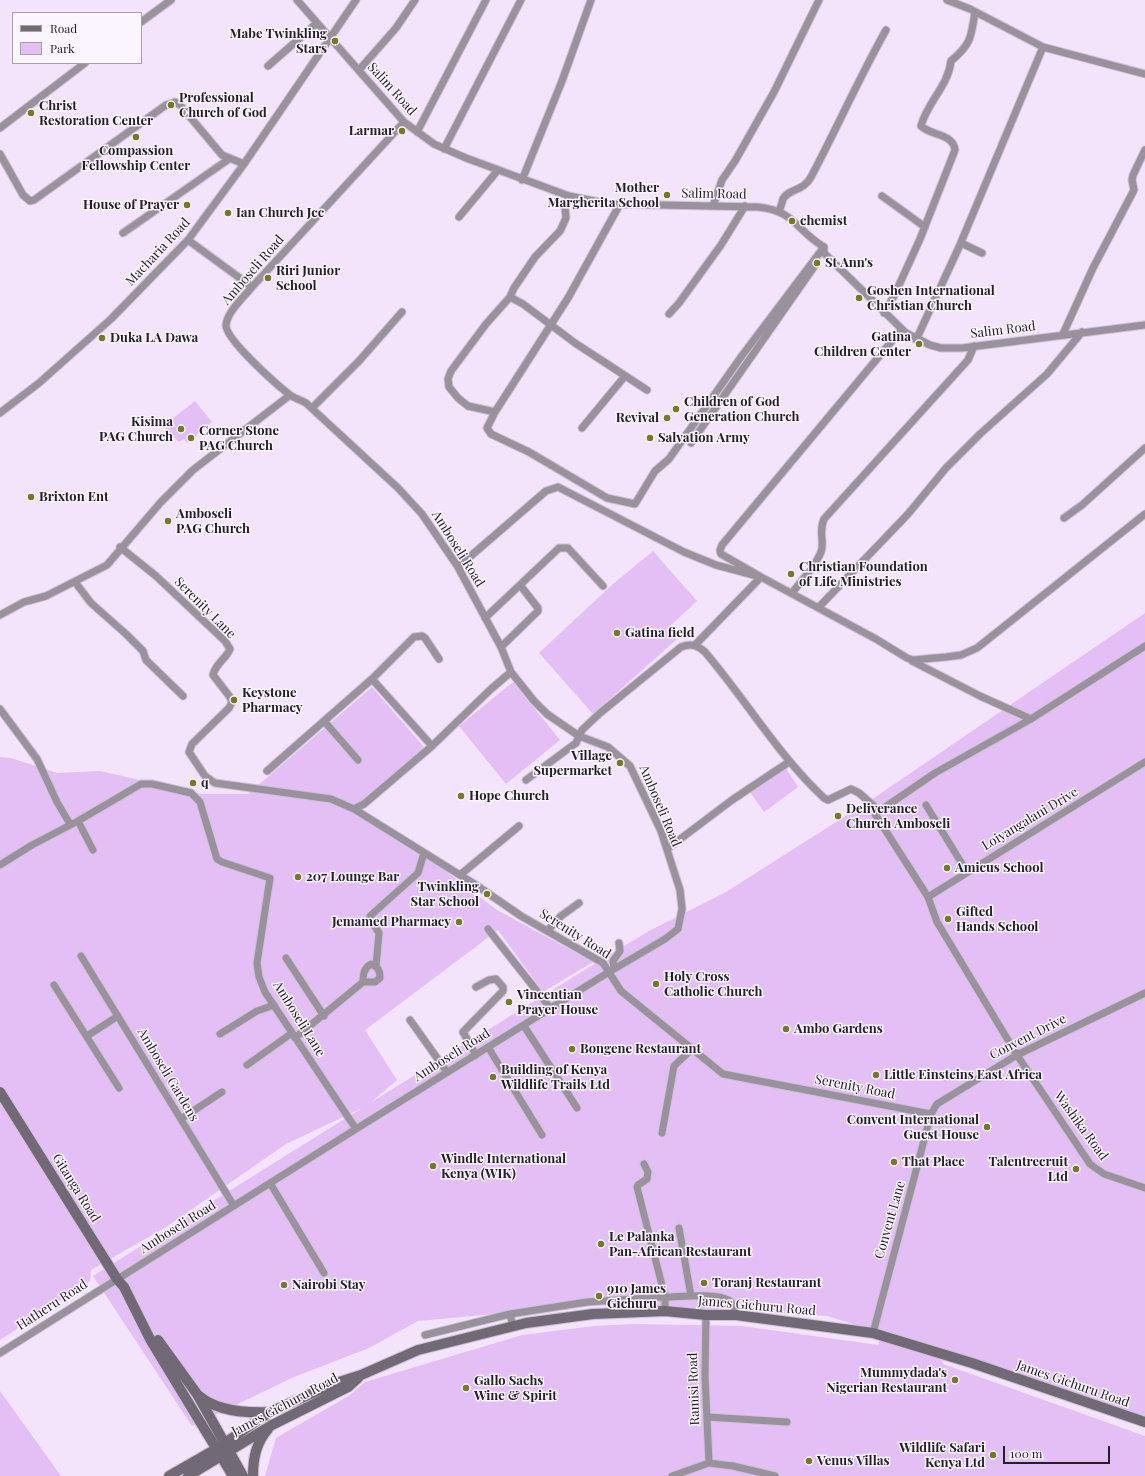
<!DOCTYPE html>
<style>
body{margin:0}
#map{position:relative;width:1145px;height:1476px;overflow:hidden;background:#f3e4fc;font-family:"Playfair Display",serif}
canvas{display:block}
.legend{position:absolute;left:12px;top:12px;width:130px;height:52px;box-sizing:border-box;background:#fbf5ff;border:1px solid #a5a0a9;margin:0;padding:5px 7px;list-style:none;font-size:12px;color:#252028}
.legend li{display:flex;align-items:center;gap:8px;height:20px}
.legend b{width:20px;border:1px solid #a5a0a9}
.scale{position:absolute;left:1003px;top:1446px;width:107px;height:18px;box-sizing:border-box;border:2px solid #252028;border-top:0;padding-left:5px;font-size:12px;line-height:14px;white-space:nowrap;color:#252028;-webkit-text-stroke:3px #fbf5ff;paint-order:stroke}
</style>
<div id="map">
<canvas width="1145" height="1476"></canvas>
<ul class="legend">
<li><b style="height:5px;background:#726977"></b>Road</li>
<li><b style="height:11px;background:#e3bff6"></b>Park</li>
</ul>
<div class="scale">100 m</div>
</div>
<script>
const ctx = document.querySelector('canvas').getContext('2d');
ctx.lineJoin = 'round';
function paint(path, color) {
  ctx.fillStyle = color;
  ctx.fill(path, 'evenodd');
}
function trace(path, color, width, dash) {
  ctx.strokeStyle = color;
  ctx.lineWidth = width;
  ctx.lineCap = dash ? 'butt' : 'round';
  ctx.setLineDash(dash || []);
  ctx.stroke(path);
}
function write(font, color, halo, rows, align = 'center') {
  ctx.font = font + ' "Playfair Display",serif';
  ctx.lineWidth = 3;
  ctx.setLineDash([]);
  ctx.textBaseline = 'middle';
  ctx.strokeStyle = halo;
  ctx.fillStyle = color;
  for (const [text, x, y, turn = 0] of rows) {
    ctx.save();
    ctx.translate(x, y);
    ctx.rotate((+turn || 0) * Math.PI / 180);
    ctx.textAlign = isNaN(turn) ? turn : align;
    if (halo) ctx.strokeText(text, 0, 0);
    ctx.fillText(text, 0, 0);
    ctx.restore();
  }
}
const green = new Path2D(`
 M195,401L212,422L187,443L184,439L179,442L163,426Z
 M653,551L697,601L668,628L677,639L593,714L539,653L613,584Z
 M1145,613V1423L940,1352L943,1364L1145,1436V1476H265L276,1438L350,1395L365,1382L522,1335L594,1326L636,1324L742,1326L878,1345L882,1333L827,1316L619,1304L553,1306L517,1312L418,1321L369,1348L294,1377L192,1426L93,1276L362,1108L286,1144L166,1227L91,1270L90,1281L0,1340V757L11,758L57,773L100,771L202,794H248L372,687L424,747L361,809L389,828L497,910L593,962L543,992L498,930L365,1030L397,1080L370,1103L591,966L649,931L726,892L877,796Z
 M513,682L560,740L506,784L459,726Z
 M785,767L798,787L764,812L750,792Z
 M0,1391L61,1476H0Z`);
const minor = new Path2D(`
 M297,0L404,122L434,144L466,158L569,196L610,204L758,207C796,211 795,230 824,247V253L906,333L930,345L941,348H962L1145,325
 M947,0L970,9L1043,47L1145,74
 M141,22L171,0
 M268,66L317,23
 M359,70L396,28L415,0
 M0,128L85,63
 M417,132L486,0
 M444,149L521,0
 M0,154L23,195L30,201L34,200L166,105L175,102L180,105L222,155L244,164
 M522,180L562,81L591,0
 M882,196L925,227
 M620,204L568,298L495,412L487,428L491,434L529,452L607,498L635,504L655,471L669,459L741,357L824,247
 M713,206L722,180L735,161L774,92L819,0
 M779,211C781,207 782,202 783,199C789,188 803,192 811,177C837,128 859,78 886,30
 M459,217L498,170
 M123,233L229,159
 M188,240L252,287
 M961,243L982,253
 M510,297L523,304L575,343L647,390
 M884,313L894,296L920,239L955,150C953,133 931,136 921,126C927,102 948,87 951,61C971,44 971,38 975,12
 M669,314L679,303L721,245L745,206
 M901,330L722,545L720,550L721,554L761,577L876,639L907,658L913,660L946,657L961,655L977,648L1145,514
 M1063,334L1093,268L1134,190L1132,180L1133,175L1145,150
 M916,340L959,247L1043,47
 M312,408L359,361L402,312
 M495,412L468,406L458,398L449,387L448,379L451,371L486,324L510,297L514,288L535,257L560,231L566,218L565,208L569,196
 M0,413L39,383L111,319L188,240L244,164L356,0
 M582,428L625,376
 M691,443L816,264
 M1064,518L1082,505L1145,448
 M120,547L156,576L225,641L230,649C226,659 215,664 213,675L230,697L232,702L229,708L192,744L189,752L205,776L215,783L331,799L354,809L476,885L521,916L603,963L621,991L723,1074L931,1114
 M458,567L546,491L558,487L684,552L716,565L761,577L695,645
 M75,582L91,603L126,634L143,651L146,660L183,696
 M792,593C801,581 815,567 821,552C825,541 818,533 824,519L968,360L974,346
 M819,607L908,514L946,468L980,434L1047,374L1082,332
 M0,615L24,602L46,596L107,565L161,502L193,470L290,395
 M485,618L559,548H568L603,586
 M501,647L538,611V608L520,585
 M912,661L980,696L1031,719
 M372,679L432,746
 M0,709L37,759L57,802L70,824
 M324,721L358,760
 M267,771L372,679L414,637L422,636L425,638L439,659
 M526,780L576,743L582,730L600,713L681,647C691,643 697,645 705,652C746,700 778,755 824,798L828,800L851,789L859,793L875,807V814
 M926,805L967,872
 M354,809L364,804L432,746L491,689L511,672
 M875,814L928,897L937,922L1017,1055L1090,1164L1104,1174L1145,1188
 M875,814L935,773L1031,719L1145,646
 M78,821L93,850
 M667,849L732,800L789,762
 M0,865L32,845L78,821L141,784H152L191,793L200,802L217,859L222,862L270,878L257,963L259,977L265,992L356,1129
 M460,875L519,826
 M928,897L1145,762
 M488,929L551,1009
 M548,930L561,916L579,903
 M81,956L234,1206
 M286,958L324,1016
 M376,966L379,933L370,919V916L418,873L424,853
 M614,969L613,961L620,951L619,943
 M54,985L119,1088
 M476,987L489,980L496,979L503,987V991L463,1032L476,1055
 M410,1020L447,1072
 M524,1026L577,1108
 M220,1034L257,1011L274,1005
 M87,1036L118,1016
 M295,1038L363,982C363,974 364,968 371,964C378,967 380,970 380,978L375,982H363
 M488,1047L542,1135
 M247,1065L292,1033
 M181,1119L222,1092
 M662,1133L674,1066L692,1049
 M270,1183L324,1273
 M679,1228L691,1296
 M665,1311V1297C680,1297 717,1292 730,1301C734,1304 735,1310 736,1315
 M510,1314L587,1302L665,1297L637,1187L638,1185L647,1179L648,1172L644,1164
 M706,1315L705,1376L709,1463
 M873,1333L931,1114L937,1104L1017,1055L1145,993
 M425,1335L510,1314L513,1326
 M0,1353L356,1129L609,972L665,939L678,929L682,909L680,890L661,831L630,766L608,747L579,736L547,714L534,701L511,672L501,647L458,567L422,514L398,488L306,403C301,400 294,398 290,395C277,385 225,339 226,325C227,312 244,297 252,287L404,122
 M707,1417L787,1422
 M672,1476L709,1463L733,1466L775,1476`);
const secondary = new Path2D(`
 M0,1092L117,1279L124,1287L151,1341L233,1476
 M158,1340L197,1394L243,1476
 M198,1395C217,1412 247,1413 270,1412
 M169,1476L216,1449L270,1412L333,1384L361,1375L418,1350L526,1323L593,1314L665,1311L706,1315H736L873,1333L972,1363L1145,1422
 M188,1476L272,1425L348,1387L358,1378
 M253,1476C253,1458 256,1443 268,1429`);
const markers = [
 [335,41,4,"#747922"],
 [171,105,4,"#747922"],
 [31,113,4,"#747922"],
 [402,131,4,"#747922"],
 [136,137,4,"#747922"],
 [667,195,4,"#747922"],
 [187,205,4,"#747922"],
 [228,213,4,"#747922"],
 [792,221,4,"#747922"],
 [817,263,4,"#747922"],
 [268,278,4,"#747922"],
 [859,298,4,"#747922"],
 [102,338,4,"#747922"],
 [919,344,4,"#747922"],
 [676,409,4,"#747922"],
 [667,418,4,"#747922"],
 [181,429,4,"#747922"],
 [191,438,4,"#747922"],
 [650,438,4,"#747922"],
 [31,497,4,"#747922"],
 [168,521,4,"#747922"],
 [791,574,4,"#747922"],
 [617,633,4,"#747922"],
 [234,700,4,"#747922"],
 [620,763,4,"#747922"],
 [193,783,4,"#747922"],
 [461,796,4,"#747922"],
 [838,816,4,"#747922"],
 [947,868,4,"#747922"],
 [298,877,4,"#747922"],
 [487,894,4,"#747922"],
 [948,919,4,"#747922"],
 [459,922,4,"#747922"],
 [656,984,4,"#747922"],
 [509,1002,4,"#747922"],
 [786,1029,4,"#747922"],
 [572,1049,4,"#747922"],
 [876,1075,4,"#747922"],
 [493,1077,4,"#747922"],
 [987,1127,4,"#747922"],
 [894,1162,4,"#747922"],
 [433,1166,4,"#747922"],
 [1076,1169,4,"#747922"],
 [601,1244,4,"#747922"],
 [704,1283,4,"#747922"],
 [284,1285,4,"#747922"],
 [599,1296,4,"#747922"],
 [955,1380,4,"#747922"],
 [466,1388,4,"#747922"],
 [993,1455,4,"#747922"],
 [809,1461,4,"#747922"]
];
const poiNames = [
 ["Mabe Twinkling",327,34,"right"],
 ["Stars",327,49,"right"],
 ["Professional",179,98],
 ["Church of God",179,113],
 ["Christ",39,106],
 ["Restoration Center",39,121],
 ["Larmar",394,131,"right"],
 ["Compassion",136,151,"center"],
 ["Fellowship Center",136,166,"center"],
 ["Mother",659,188,"right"],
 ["Margherita School",659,203,"right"],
 ["House of Prayer",179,205,"right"],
 ["Ian Church Jcc",236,213],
 ["chemist",800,221],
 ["St Ann's",825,263],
 ["Riri Junior",276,271],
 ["School",276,286],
 ["Goshen International",867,291],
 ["Christian Church",867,306],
 ["Gatina",911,337,"right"],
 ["Children Center",911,352,"right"],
 ["Duka LA Dawa",110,338],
 ["Children of God",684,402],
 ["Generation Church",684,417],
 ["Revival",659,418,"right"],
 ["Kisima",173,422,"right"],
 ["PAG Church",173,437,"right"],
 ["Corner Stone",199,431],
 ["PAG Church",199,446],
 ["Salvation Army",658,438],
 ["Brixton Ent",39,497],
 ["Amboseli",176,514],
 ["PAG Church",176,529],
 ["Christian Foundation",799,567],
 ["of Life Ministries",799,582],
 ["Gatina field",625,633],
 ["Keystone",242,693],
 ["Pharmacy",242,708],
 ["Village",612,756,"right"],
 ["Supermarket",612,771,"right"],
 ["q",201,783],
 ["Hope Church",469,796],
 ["Deliverance",846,809],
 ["Church Amboseli",846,824],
 ["Amicus School",955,868],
 ["207 Lounge Bar",306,877],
 ["Twinkling",479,887,"right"],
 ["Star School",479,902,"right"],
 ["Gifted",956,912],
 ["Hands School",956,927],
 ["Jemamed Pharmacy",451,922,"right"],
 ["Holy Cross",664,977],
 ["Catholic Church",664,992],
 ["Vincentian",517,995],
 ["Prayer House",517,1010],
 ["Ambo Gardens",794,1029],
 ["Bongene Restaurant",580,1049],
 ["Building of Kenya",501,1070],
 ["Wildlife Trails Ltd",501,1085],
 ["Little Einsteins East Africa",884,1075],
 ["Convent International",979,1120,"right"],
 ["Guest House",979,1135,"right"],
 ["Windle International",441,1159],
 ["Kenya (WIK)",441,1174],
 ["That Place",902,1162],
 ["Talentrecruit",1068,1162,"right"],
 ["Ltd",1068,1177,"right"],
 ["Le Palanka",609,1237],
 ["Pan-African Restaurant",609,1252],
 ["Toranj Restaurant",712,1283],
 ["Nairobi Stay",292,1285],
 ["910 James",607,1289],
 ["Gichuru",607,1304],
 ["Mummydada's",947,1373,"right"],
 ["Nigerian Restaurant",947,1388,"right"],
 ["Gallo Sachs",474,1381],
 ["Wine & Spirit",474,1396],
 ["Wildlife Safari",985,1448,"right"],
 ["Kenya Ltd",985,1463,"right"],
 ["Venus Villas",817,1461]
];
const streetNames = [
 ["Salim Road",392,89,48],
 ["Salim Road",714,194,1],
 ["Macharia Road",158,252,-47],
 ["Amboseli Road",253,270,-49],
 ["Salim Road",1003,330,-7],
 ["Amboseli Road",458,549,58],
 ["Serenity Lane",205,608,45],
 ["Amboseli Road",660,806,67],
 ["Loiyangalani Drive",1030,819,-31],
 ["Serenity Road",575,934,32],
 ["Amboseli Lane",299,1019,58],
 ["Convent Drive",1028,1037,-27],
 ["Amboseli Road",452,1055,-32],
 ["Amboseli Gardens",168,1075,59],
 ["Serenity Road",855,1087,11],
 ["Washika Road",1081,1126,54],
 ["Gitanga Road",76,1188,58],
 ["Convent Lane",890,1220,-74],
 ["Amboseli Road",178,1227,-32],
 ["Hatheru Road",52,1305,-33],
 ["James Gichuru Road",757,1306,5],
 ["James Gichuru Road",1073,1384,19],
 ["Ramisi Road",694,1389,-92],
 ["James Gichuru Road",285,1405,-28]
];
paint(green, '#e3bff6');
trace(minor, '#cec1d6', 9);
trace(secondary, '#cec1d6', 12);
trace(minor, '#99929c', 7);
trace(secondary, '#726977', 10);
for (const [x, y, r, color] of markers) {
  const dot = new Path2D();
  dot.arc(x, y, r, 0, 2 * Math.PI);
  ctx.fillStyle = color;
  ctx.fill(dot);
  trace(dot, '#fbf5ff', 1.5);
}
write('bold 13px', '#252028', '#fbf5ff', poiNames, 'left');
write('13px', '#252028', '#fbf5ff', streetNames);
</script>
